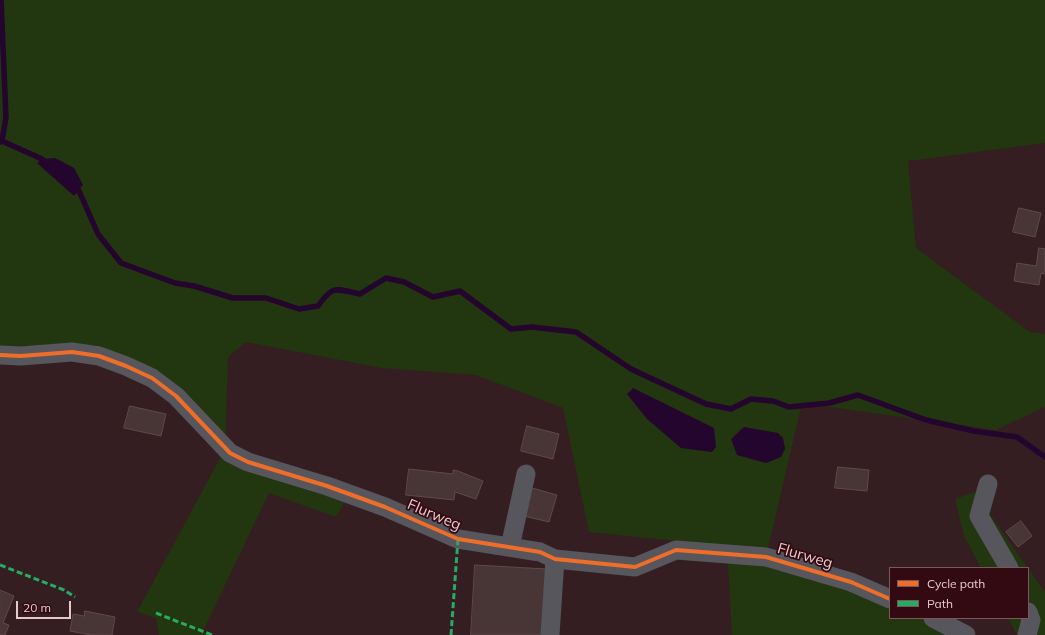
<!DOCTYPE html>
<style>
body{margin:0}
#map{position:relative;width:1045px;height:635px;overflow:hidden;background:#351e21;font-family:Mulish,sans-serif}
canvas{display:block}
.legend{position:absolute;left:889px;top:567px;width:140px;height:52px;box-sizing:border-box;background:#330a11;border:1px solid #7b565b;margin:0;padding:5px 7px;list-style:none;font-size:12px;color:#e7c9cb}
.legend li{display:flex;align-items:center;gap:8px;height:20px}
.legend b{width:20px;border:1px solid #7b565b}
.scale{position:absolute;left:16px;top:601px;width:55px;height:18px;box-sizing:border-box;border:2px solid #e7c9cb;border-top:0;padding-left:5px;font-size:12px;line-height:14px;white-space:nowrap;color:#e7c9cb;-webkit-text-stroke:3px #330a11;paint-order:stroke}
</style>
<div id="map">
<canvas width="1045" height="635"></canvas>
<ul class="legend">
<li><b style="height:5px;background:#ee6e29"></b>Cycle path</li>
<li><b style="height:5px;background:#26ab63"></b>Path</li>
</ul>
<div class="scale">20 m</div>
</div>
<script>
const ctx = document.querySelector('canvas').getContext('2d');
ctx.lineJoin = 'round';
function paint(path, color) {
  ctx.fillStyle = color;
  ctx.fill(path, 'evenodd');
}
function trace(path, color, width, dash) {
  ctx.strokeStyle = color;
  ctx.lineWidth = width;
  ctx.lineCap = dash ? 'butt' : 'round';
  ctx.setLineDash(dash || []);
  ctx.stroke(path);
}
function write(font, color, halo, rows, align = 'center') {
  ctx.font = font + ' Mulish,sans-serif';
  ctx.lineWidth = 3.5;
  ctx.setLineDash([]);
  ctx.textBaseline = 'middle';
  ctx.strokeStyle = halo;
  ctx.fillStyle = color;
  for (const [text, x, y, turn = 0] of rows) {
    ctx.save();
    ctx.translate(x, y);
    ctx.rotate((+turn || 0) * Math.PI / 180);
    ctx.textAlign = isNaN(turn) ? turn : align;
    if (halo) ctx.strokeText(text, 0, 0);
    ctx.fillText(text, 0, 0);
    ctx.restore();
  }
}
const green = new Path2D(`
 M0,0H1045V143L908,161L916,248L1030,332L1045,334V407L996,430L802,403L766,557L890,596V618H936L968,635H732L727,546L589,532L563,408L476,375L382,368L246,342L228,357L225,449L344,503L336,517L269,493L203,631L209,635H159L156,618L137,612L225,449L161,381L74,349L0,346Z
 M974,492L1045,592V635H1017L1008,618H1028V568H981L964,536L955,499Z`);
const water = new Path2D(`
 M55,158L74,168L83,185L74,196L37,163L42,159Z
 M633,388L714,428L716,447L712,452L681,448L647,419L627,394Z
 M744,427L778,433L783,438L785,449L781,457L766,463L737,455L731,439Z`);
const stream = new Path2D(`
 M1,0L6,117L2,141
 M0,142L2,141L42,159L48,164
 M74,187L79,191L98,234L121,263L175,283L194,286L233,298H266L299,309L318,306C334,284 335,289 360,294L386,278L404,282L433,297L460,291L511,329L532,327L576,332L631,369L706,404L731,409L751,399L773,401L789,407L829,403L858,395L926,420L974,431L1017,437L1045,457`);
const building = new Path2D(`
 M1019,208L1041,213L1035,237L1013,232Z
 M1039,248L1045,249V274L1041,273L1039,285L1014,281L1017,263L1036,266Z
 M130,406L166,414L161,436L124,428Z
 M527,426L559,434L553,459L521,451Z
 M838,467L869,470L867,491L835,488Z
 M409,469L453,474V470L458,471L483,481L476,499L455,492L454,500L406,495Z
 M532,488L557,495L549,522L524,516Z
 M1021,521L1032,536L1018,547L1006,532Z
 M475,565L547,569L543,635H471Z
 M0,590L14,596L3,623L9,625L5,635H0Z
 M85,611L115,617L112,635H91L70,631L73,614L84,616Z`);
const minor = new Path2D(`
 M0,355L21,356L72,352L99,356L126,366L152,378L176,396L230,453L248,462L327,486L385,507L458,539L540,552L555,559L635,567L676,550L766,557L851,582L890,599
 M988,484L979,516L1009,568
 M510,547L526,474
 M933,618L966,635
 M550,635L555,559
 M1027,635L1031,620L1028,612`);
const quiet = new Path2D(`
 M0,565L64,590L75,597
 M156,613L212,635
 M451,635L458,539`);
const cycleway = new Path2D(`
 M0,355L21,356L72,352L99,356L126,366L152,378L176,396L230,453L248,462L327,486L385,507L458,539L540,552L555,559L635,567L676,550L766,557L851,582L890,599`);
const streetNames = [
 ["Flurweg",434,515,23],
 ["Flurweg",805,556,16]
];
paint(green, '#22360f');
paint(water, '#24052d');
trace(stream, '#24052d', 5.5);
paint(building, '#483535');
trace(building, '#5e4a49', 1);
trace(minor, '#56565c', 19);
trace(quiet, '#26ab63', 3, [6, 3]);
trace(cycleway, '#ee6e29', 4);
write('15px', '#e7c9cb', '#330a11', streetNames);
</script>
